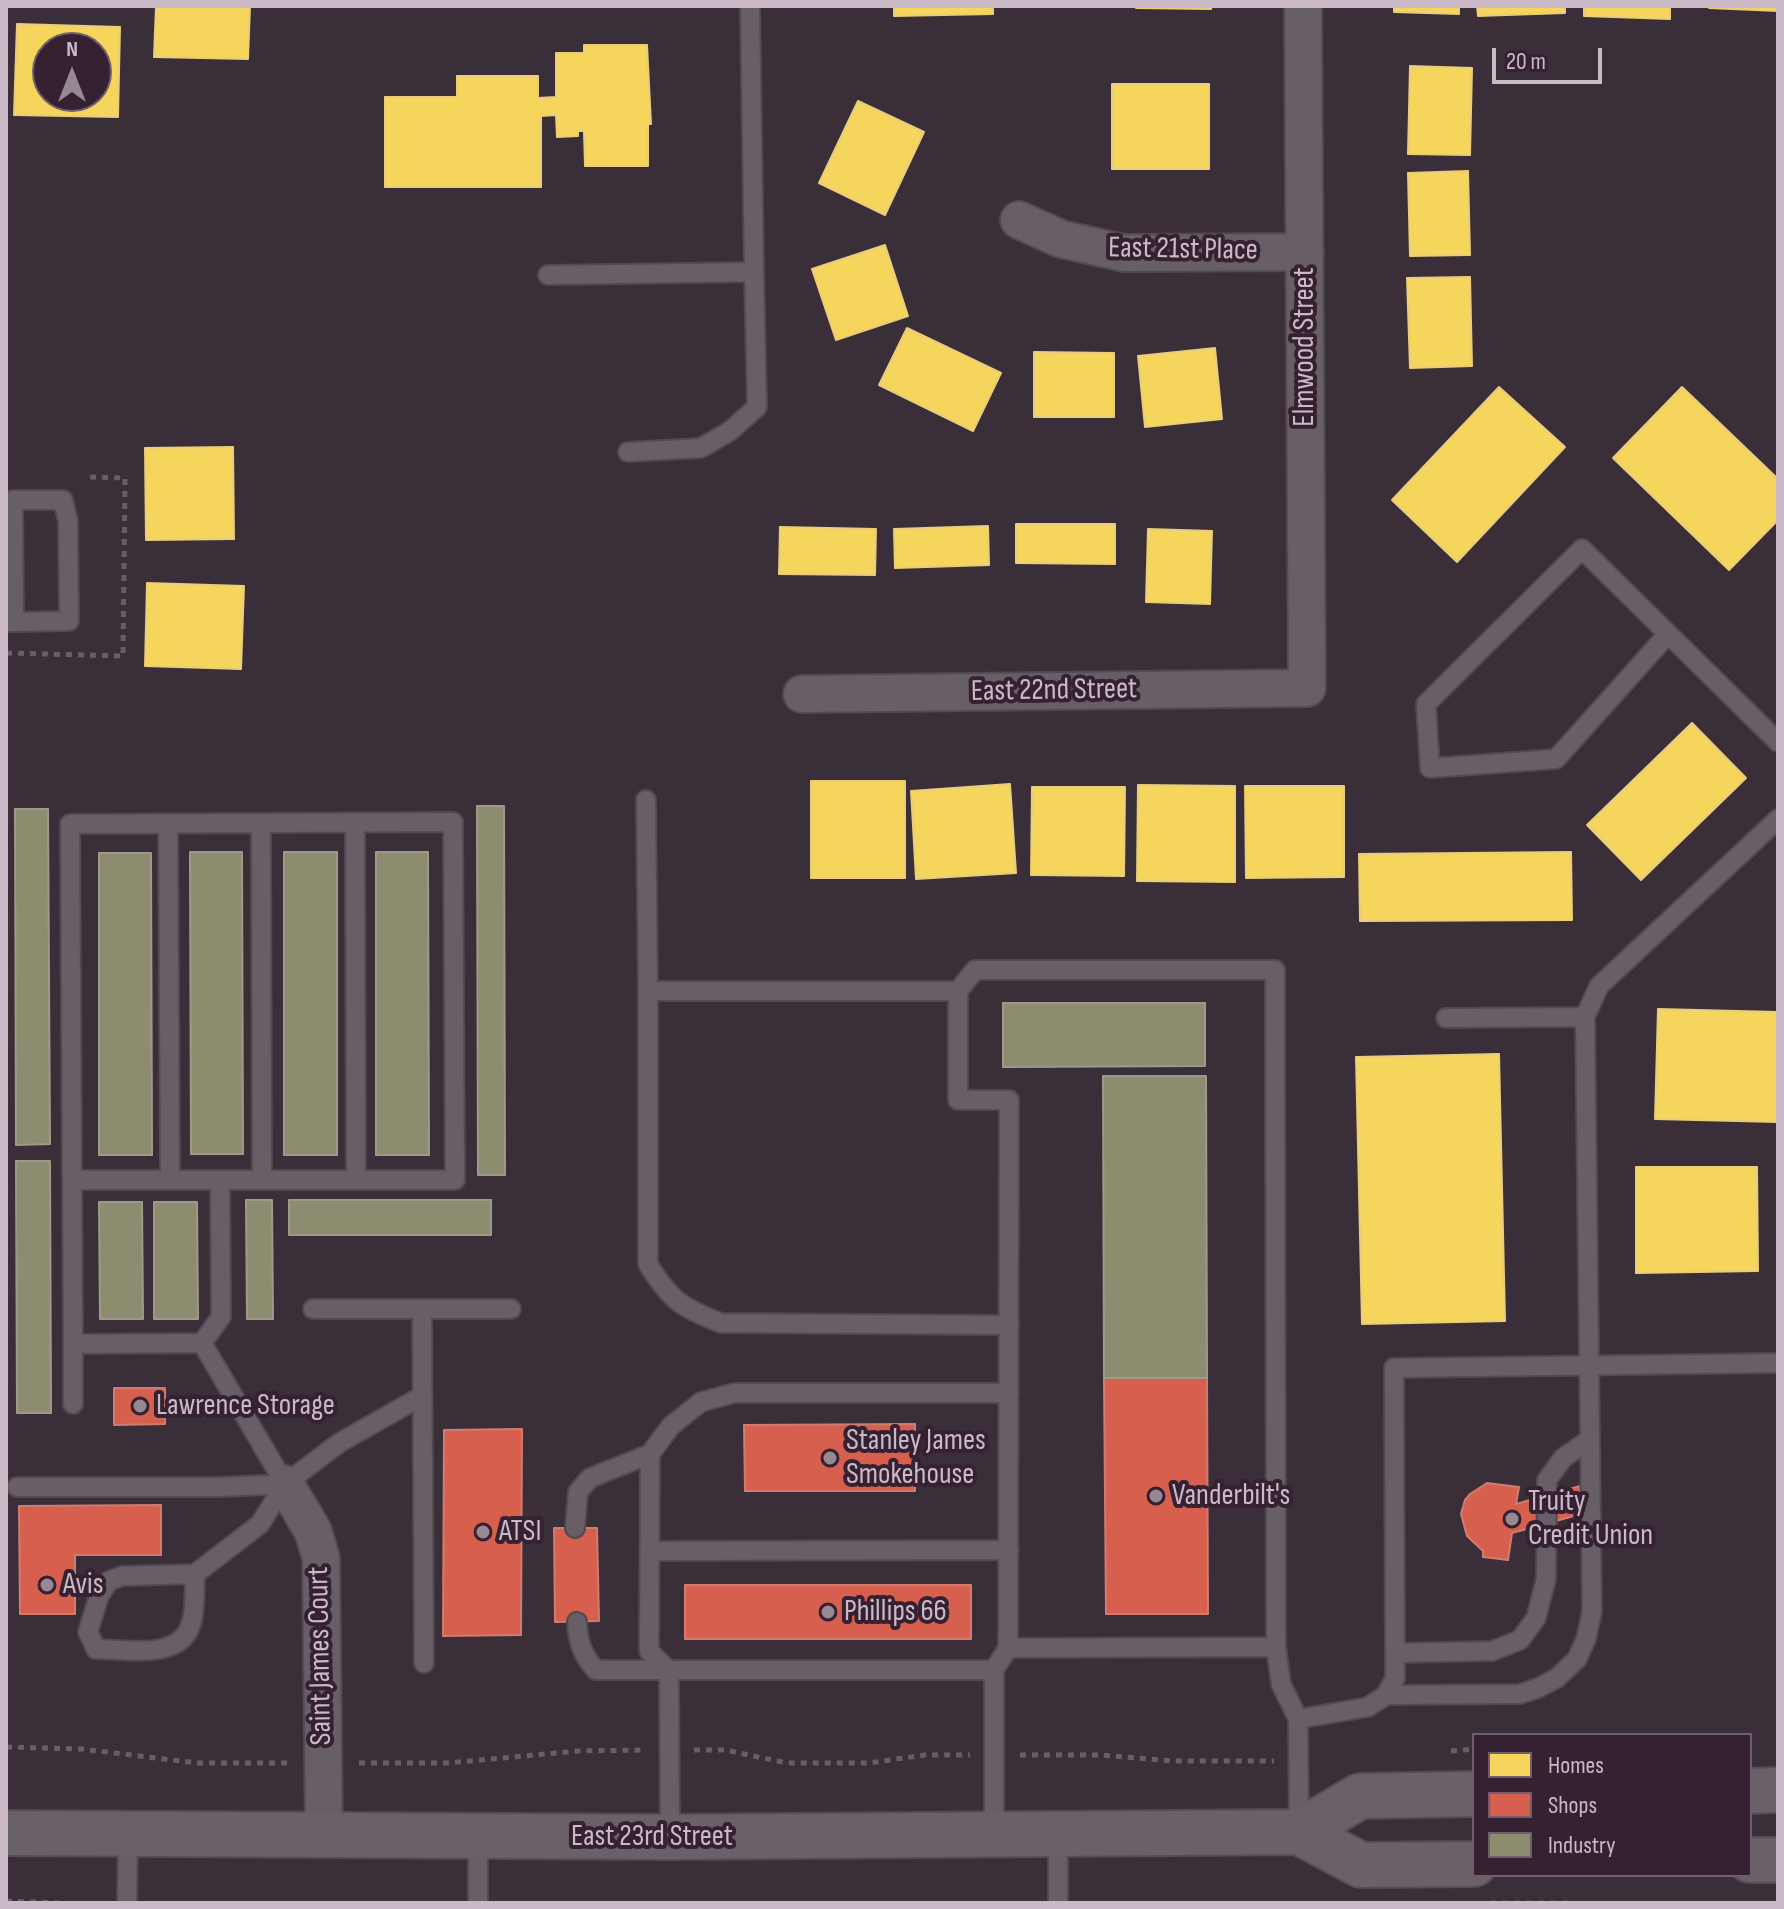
<!DOCTYPE html>
<style>
body{margin:0}
#map{position:relative;width:1784px;height:1909px;overflow:hidden;background:#3a2e38;font-family:"Sofia Sans Condensed",sans-serif}
canvas{display:block}
.frame{position:absolute;inset:0;border:8px solid #cab9c6;pointer-events:none}
.legend{position:absolute;left:1472px;top:1733px;width:280px;height:144px;box-sizing:border-box;background:#352131;border:2px solid #715e6d;margin:0;padding:10px 14px;list-style:none;font-size:24px;color:#cab9c6}
.legend li{display:flex;align-items:center;gap:16px;height:40px}
.legend b{width:40px;border:2px solid #715e6d}
.north{position:absolute;left:32px;top:32px;width:80px;height:80px;box-sizing:border-box;background:#352131;border:2px solid #715e6d;border-radius:50%;rotate:0deg;font-size:22px;font-weight:700;line-height:32px;text-align:center;color:#cab9c6}
.north::after{content:'';display:block;margin:auto;width:28px;height:36px;background:#988894;clip-path:polygon(50% 0,100% 100%,50% 72%,0 100%)}
.scale{position:absolute;left:1492px;top:48px;width:110px;height:36px;box-sizing:border-box;border:4px solid #cab9c6;border-top:0;padding-left:10px;font-size:24px;line-height:28px;white-space:nowrap;color:#cab9c6;-webkit-text-stroke:6px #352131;paint-order:stroke}
</style>
<div id="map">
<canvas width="1784" height="1909"></canvas>
<div class="frame"></div>
<ul class="legend">
<li><b style="height:22px;background:#f6d55c"></b>Homes</li>
<li><b style="height:22px;background:#d6604d"></b>Shops</li>
<li><b style="height:22px;background:#8c8c6e"></b>Industry</li>
</ul>
<div class="north">N</div>
<div class="scale">20 m</div>
</div>
<script>
const ctx = document.querySelector('canvas').getContext('2d');
ctx.lineJoin = 'round';
function paint(path, color) {
  ctx.fillStyle = color;
  ctx.fill(path, 'evenodd');
}
function trace(path, color, width, dash) {
  ctx.strokeStyle = color;
  ctx.lineWidth = width;
  ctx.lineCap = dash ? 'butt' : 'round';
  ctx.setLineDash(dash || []);
  ctx.stroke(path);
}
function write(font, color, halo, rows, align = 'center') {
  ctx.font = font + ' "Sofia Sans Condensed",sans-serif';
  ctx.lineWidth = 8;
  ctx.setLineDash([]);
  ctx.textBaseline = 'middle';
  ctx.strokeStyle = halo;
  ctx.fillStyle = color;
  for (const [text, x, y, turn = 0] of rows) {
    ctx.save();
    ctx.translate(x, y);
    ctx.rotate((+turn || 0) * Math.PI / 180);
    ctx.textAlign = isNaN(turn) ? turn : align;
    if (halo) ctx.strokeText(text, 0, 0);
    ctx.fillText(text, 0, 0);
    ctx.restore();
  }
}
const homes = new Path2D(`
 M156,6H250L248,59L154,57Z
 M894,6H993V14L894,16Z
 M1136,6H1212L1211,9L1136,8Z
 M1394,6H1459V14L1394,12Z
 M1477,6H1565V13L1478,16Z
 M1584,6H1670V19L1584,16Z
 M1709,6H1778V11L1709,8Z
 M17,24L120,27L118,117L14,115ZM48,48H96V96H48Z
 M584,45H647L651,124H648V166H585L584,131H578V136L557,137L556,115L541,116V187H385V97H457V76H538V98L556,97V53H584Z
 M1410,66L1472,68L1470,155L1408,154Z
 M1112,84H1209V169H1112Z
 M858,101L924,132L885,215L819,183Z
 M1468,171L1470,255L1410,256L1408,173Z
 M885,245L908,316L836,340L812,269Z
 M1470,277L1472,366L1410,368L1407,278Z
 M907,328L1001,373L973,431L879,385Z
 M1215,348L1222,419L1145,427L1138,356Z
 M1034,352L1114,353V417H1034Z
 M1499,387L1565,447L1457,562L1392,500Z
 M1682,387L1778,479V520L1729,570L1613,458Z
 M233,447L234,539L146,540L145,448Z
 M1016,524H1115V564L1016,563Z
 M988,526L989,565L895,568L894,529Z
 M780,527L876,529L875,575L779,574Z
 M1148,529L1212,531L1210,604L1146,602Z
 M147,583L244,586L241,669L145,666Z
 M1692,723L1746,778L1641,880L1587,825Z
 M811,781H905V878H811Z
 M1010,784L1016,873L916,879L911,791Z
 M1138,785L1235,786V882L1137,881Z
 M1245,786H1344V877L1246,878Z
 M1032,787H1125L1124,876L1031,875Z
 M1571,852L1572,920L1360,921L1359,854Z
 M1658,1009L1778,1012V1122L1655,1119Z
 M1499,1054L1505,1321L1362,1324L1356,1057Z
 M1636,1167H1757L1758,1271L1636,1273Z`);
const shops = new Path2D(`
 M1104,1378H1207L1208,1614H1106Z
 M114,1388H165V1424L114,1425Z
 M915,1424V1491H745L744,1425Z
 M522,1429L521,1635L443,1636L444,1430Z
 M1487,1483L1519,1487L1516,1504L1580,1486L1577,1511L1574,1516L1512,1533L1508,1560L1483,1557V1551L1467,1536L1461,1514L1465,1500L1470,1494Z
 M161,1505V1555H75V1614H20L19,1506Z
 M554,1528H597L599,1621L555,1622Z
 M685,1585H971V1639H685Z`);
const industry = new Path2D(`
 M477,806H504L505,1175H478Z
 M15,809H48L50,1144L16,1145Z
 M190,852H242L243,1154H191Z
 M284,852H337V1155H284Z
 M376,852H428L429,1155H376Z
 M99,853H151L152,1155H99Z
 M1003,1003H1205V1066L1003,1067Z
 M1103,1076H1206L1207,1378H1104Z
 M16,1161H50L51,1413H17Z
 M246,1200H272L273,1319H247Z
 M289,1200H491V1235H289Z
 M99,1202H142L143,1319H100Z
 M154,1202H197L198,1319H154Z`);
const path = new Path2D(`
 M6,653L123,656L125,478L89,477
 M6,1747L82,1749L197,1763H289
 M694,1750H725L787,1763H869L925,1755H970
 M1451,1751L1474,1749
 M1020,1755H1101L1173,1761H1274
 M359,1763H448L578,1751L644,1750
 M6,1901L60,1903
 M1490,1903H1572`);
const lane = new Path2D(`
 M548,275L754,272L750,6
 M628,452L701,448L730,431L757,407L754,272
 M6,622H14L69,621L68,521L63,500H13L14,622
 M1668,634L1556,759L1430,768L1426,704L1582,549L1778,742
 M646,800L648,991
 M355,823L356,1180
 M168,824L170,1180
 M261,824L262,1180
 M958,991L975,970H1275L1276,1647L1281,1684L1298,1719L1299,1829
 M1446,1018L1585,1017
 M72,1180H220
 M313,1309H511
 M422,1309L424,1663
 M202,1343L221,1317L220,1180H455L453,822L70,824L73,1344L202,1343L285,1484
 M73,1344V1404
 M17,1487H220L285,1484
 M575,1528L578,1492L590,1478L650,1454
 M650,1551L1009,1550
 M195,1574C194,1589 196,1609 191,1624C180,1661 125,1649 96,1649L88,1632L99,1596L109,1581L122,1576L195,1574L260,1524L285,1484L339,1443L422,1396
 M577,1622C578,1642 582,1655 596,1670H994L1008,1648L1276,1647
 M1008,1648L1009,1100H958V991H648V1264C670,1300 682,1308 721,1323L1009,1325
 M1395,1653L1492,1651L1520,1640L1536,1618L1546,1579L1547,1480L1563,1458L1589,1440
 M994,1670V1836
 M1386,1695L1520,1694L1538,1688L1557,1678L1577,1659L1586,1639L1592,1612L1585,1017L1599,986L1778,819
 M1298,1719L1368,1707L1386,1695L1395,1678L1394,1368L1778,1363
 M478,1836V1903
 M1058,1836V1903
 M670,1837L669,1671L649,1651L650,1454L671,1426L701,1402L734,1393H1009
 M127,1903L128,1834`);
const street = new Path2D(`
 M1019,220L1061,239L1124,253L1305,252
 M802,694L1307,688L1303,6
 M285,1484L313,1531L321,1558L324,1836`);
const primary = new Path2D(`
 M1750,1791L1778,1790
 M1299,1832L1360,1796L1474,1794
 M6,1833L670,1837L1299,1832L1361,1865L1474,1864
 M1750,1860H1778`);
const markers = [
 [140,1406,8,"#988894"],
 [830,1458,8,"#988894"],
 [1156,1496,8,"#988894"],
 [1512,1519,8,"#988894"],
 [483,1532,8,"#988894"],
 [47,1585,8,"#988894"],
 [828,1612,8,"#988894"]
];
const streetNames = [
 ["East 21st Place",1183,250,1],
 ["Elmwood Street",1305,347,-90],
 ["East 22nd Street",1054,691,-1],
 ["Saint James Court",321,1656,-91],
 ["East 23rd Street",652,1837]
];
const poiNames = [
 ["Lawrence Storage",156,1406],
 ["Stanley James",846,1441],
 ["Smokehouse",846,1475],
 ["Vanderbilt's",1172,1496],
 ["Truity",1528,1502],
 ["Credit Union",1528,1536],
 ["ATSI",499,1532],
 ["Avis",63,1585],
 ["Phillips 66",844,1612]
];
paint(homes, '#f6d55c');
trace(homes, '#e9cd7c', 2);
paint(shops, '#d6604d');
trace(shops, '#d27b71', 2);
paint(industry, '#8c8c6e');
trace(industry, '#9f9a88', 2);
trace(lane, '#534a51', 22);
trace(street, '#534a51', 40);
trace(primary, '#574c54', 48);
trace(path, '#685f66', 5, [6, 6]);
trace(lane, '#685e66', 18);
trace(street, '#685e66', 36);
trace(primary, '#6a6068', 44);
for (const [x, y, r, color] of markers) {
  const dot = new Path2D();
  dot.arc(x, y, r, 0, 2 * Math.PI);
  ctx.fillStyle = color;
  ctx.fill(dot);
  trace(dot, '#352131', 3);
}
write('30px', '#cab9c6', '#352131', streetNames);
write('30px', '#cab9c6', '#352131', poiNames, 'left');
</script>
